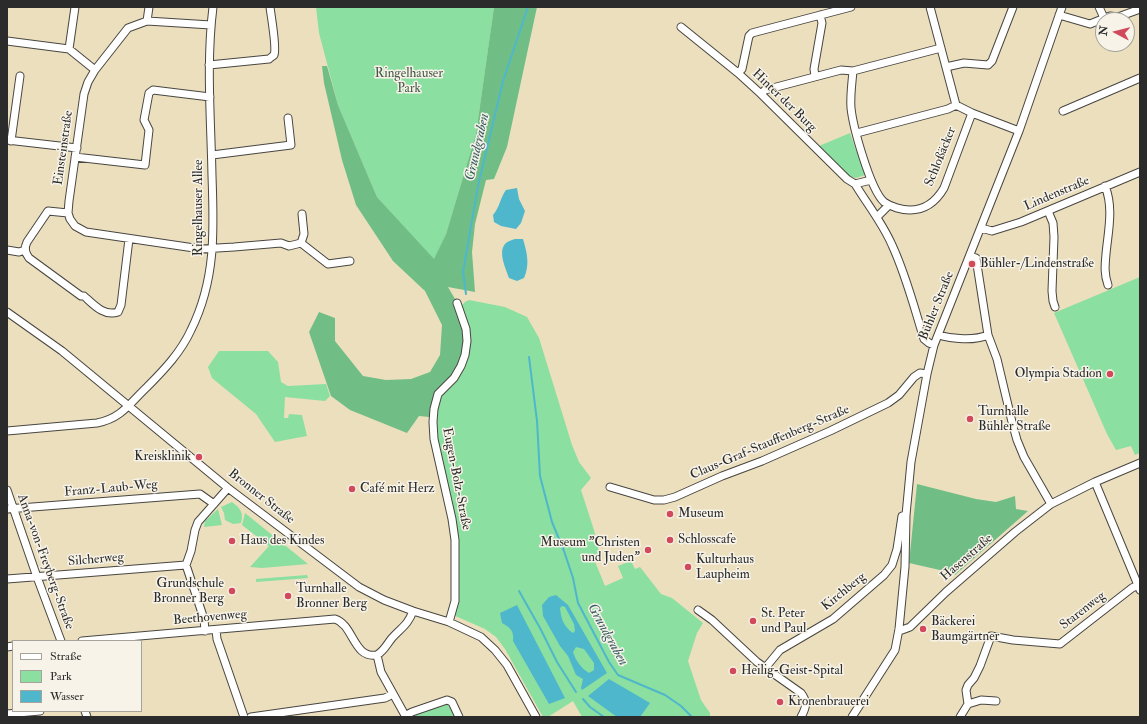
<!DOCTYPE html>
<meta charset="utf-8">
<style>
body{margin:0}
#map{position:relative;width:1147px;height:724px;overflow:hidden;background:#ecdfbe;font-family:"IM FELL Double Pica",serif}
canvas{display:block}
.frame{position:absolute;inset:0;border:8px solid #2b2b2b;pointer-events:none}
.legend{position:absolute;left:12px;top:640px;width:130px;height:72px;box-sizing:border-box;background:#f7f3e8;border:1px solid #a5a39c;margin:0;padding:5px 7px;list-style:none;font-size:12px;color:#2b2b2b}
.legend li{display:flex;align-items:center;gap:8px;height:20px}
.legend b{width:20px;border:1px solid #a5a39c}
.north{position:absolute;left:1095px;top:12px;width:40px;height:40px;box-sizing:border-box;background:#f7f3e8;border:1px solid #a5a39c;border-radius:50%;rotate:277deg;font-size:11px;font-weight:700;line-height:16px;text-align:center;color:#2b2b2b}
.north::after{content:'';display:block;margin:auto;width:14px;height:18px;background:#d1495b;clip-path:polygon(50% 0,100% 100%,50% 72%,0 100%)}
</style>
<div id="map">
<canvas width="1147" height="724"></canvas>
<div class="frame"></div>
<ul class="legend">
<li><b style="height:5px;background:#fff"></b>Straße</li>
<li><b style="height:11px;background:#8bdfa0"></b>Park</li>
<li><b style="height:11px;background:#4eb7cb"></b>Wasser</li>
</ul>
<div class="north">N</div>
</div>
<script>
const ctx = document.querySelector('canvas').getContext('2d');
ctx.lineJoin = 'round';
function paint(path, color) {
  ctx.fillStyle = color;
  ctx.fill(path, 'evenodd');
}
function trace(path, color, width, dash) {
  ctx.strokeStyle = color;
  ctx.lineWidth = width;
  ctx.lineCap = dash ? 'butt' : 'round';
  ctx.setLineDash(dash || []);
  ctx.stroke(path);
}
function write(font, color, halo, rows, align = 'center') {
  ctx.font = font + ' "IM FELL Double Pica",serif';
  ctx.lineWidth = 3;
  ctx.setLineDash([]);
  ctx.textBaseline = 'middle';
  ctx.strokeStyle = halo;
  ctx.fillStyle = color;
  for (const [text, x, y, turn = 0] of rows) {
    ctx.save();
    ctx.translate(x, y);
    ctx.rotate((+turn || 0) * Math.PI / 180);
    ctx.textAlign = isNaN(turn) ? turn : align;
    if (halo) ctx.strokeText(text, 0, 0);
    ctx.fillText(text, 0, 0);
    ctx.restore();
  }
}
const green = new Path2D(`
 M316,7H494L476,134L446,234L434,260L377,197L338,105L319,33Z
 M850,133L865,175L856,178L849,176L819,146Z
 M1140,277V453L1135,455L1131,446L1116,450L1107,434L1054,313Z
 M469,300L505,307L527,317L539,338L572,445L579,462L591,478L581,490L594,530L600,556L594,559L605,586L623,578L618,566L631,561L635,569L640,567L661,594L672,598L703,623L697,633L688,661L701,700L710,713V717H582L573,701L548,717H543L505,649L496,637L485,629L453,615L456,539L436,440L434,421L462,305L465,302Z
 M219,351H268L278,362L281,382L288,386L326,384L330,396L325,401L285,397L284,418H288L289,414L302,415L307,436L275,442L256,414L212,378L208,367Z
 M232,502C240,508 244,512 241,523L233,524L225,520L224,513L221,507Z
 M218,509L222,525L204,527L205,521Z
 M245,513L308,564L262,568L250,567L269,546L242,525Z
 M307,575L308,578L256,582V579Z
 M445,703H449L456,717H411L412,715Z`);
const forest = new Path2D(`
 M494,7H537L507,147L494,179L486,180L475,224L472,252L475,292L448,287L462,311L467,356L441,395L436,409L429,417L419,416L407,433L350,410L331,396L309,332L319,312L335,318V341L363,376L386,380L411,379L430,372L440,355L442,325L425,291L393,261L356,205L342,160L324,83L322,66H327L338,105L377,197L434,259L446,234L476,134Z
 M917,484L976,499L996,502L1015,496L1016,509L1028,511L955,575L953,573L909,563Z`);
const water = new Path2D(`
 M517,188L519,199L525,211L521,223L516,229L501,226L494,222L493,215C500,207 500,198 506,190Z
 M515,239H523C527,253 530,264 524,278L517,281L509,278C506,269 497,251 506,243C508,241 512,240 515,239Z
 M556,595L568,605L607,673L582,690L581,688L583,679L576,675L568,656L560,646L543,616L542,605L549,597ZM562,606L565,607L574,624L575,631L573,633C564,627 561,619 560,608ZM576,647L584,649L594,663V670L589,673C581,668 576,661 573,652Z
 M517,605L565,698L549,704L513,641C514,631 511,628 502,623L500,613Z
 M609,679L650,703L640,717H617L588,696Z`);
const stream = new Path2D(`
 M466,294L463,272L478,186L503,81L528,7
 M529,357L537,421L540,476L552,522L564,551L573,578L578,603L609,662L618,675L665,695L681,706L692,717
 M519,591L540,628L557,662L576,692
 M583,699L590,707L604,717`);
const minor = new Path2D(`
 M930,7L956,105L972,113L1019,131
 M1099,7L1104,18
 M1059,15L1090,24L1110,16L1118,17L1140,9
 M147,21L149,7
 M211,25L147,21L128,28L95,70L88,82L84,94L69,201L68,213L70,219L75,226L86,232L201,249L234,247L281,243L289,246L301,243L328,264L350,261
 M681,27L738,73L761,94L847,179L855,184L871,180
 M7,41L69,49L95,70
 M69,49L75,7
 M209,65L269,59C270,58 273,56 274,55C277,48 271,16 270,7
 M946,67L964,63L988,65L992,61L1013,7
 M853,71C852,83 850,96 851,108C853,127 870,189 884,202C891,207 902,210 910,210C926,210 937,200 944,188L972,113
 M738,73L742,69L749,36L752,33L851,7
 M815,76L814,69L822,23L820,15
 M761,94L765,90L841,70L853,71L941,48
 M1063,111L1140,78
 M857,133L948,109L956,105
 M7,140L77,148
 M11,141L20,76
 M212,155L291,145L288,118
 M75,157L145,165L149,130L144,120L149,93L153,90L210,97
 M855,184C867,204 882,222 892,245C906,275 914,307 924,339L929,343L934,345
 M1105,186C1114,208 1108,232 1106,254C1105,265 1104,274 1108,285
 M1048,211L1053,223L1054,237L1052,291L1053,301L1055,307
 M68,213L48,211L27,242C24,248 25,253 29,258L81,296H84C93,304 104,317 118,312L121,305L129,239
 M877,217L889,205
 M981,228L992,231L1021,222L1140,172
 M301,243L304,234L302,214
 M7,250L19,252L25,250
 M970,256L976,258L988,335
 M7,312L62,351L228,488L359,587L384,600L413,611L449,622L481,637L495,650L507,665L536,717
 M938,335C952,339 974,341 988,335L997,359L1012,422L1017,440L1024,457L1051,504
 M7,431L97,423C122,418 130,403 147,387C164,370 181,352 191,330C216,280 214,230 212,176C211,120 206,63 213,7
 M1095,482L1140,590
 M610,487L654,500H664L675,497L722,476L762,461L830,431L888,403L899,395L914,377L920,373L927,374
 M7,490L37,577L61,641
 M7,509L200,494L214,504
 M7,579L186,565
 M698,610L712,620L757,662L801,693C808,702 806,708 801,717
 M449,622L455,601V540L452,519L434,439L433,422L434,409L438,394L454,378L461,366L465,355L467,341L466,329L457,303
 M899,629L902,630L910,627L946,592L1015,532L1051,504L1095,482L1140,463
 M216,630L217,639L244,717
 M205,631L204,619L186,565L191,551L195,530L198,522L228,488
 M82,641L335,619C354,625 353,659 377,655
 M7,647L13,646
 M766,667L780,650L833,619L884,575L892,565L897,549L902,516L905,515
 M968,704L981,700L996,701
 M85,711L87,717
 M7,714L40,711
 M405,716L412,712L447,700L452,702L459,717
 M251,717L385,698L393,694
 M406,717L381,672L377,655C384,651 387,644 392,638C401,628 408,625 413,611
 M852,717L895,650L899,629L905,567L906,515L911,462L927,374L934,345L1019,131L1062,7
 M960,717L968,704L966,690L968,685L974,678L980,666L991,636L1013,640L1060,644L1132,588L1138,585`);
const markers = [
 [972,264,4,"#d1495b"],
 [1110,374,4,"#d1495b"],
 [970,419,4,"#d1495b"],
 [199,457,4,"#d1495b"],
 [352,489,4,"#d1495b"],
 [670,514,4,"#d1495b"],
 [670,540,4,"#d1495b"],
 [232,541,4,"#d1495b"],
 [648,550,4,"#d1495b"],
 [688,567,4,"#d1495b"],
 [232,591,4,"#d1495b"],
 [288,596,4,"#d1495b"],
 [753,621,4,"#d1495b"],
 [923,629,4,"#d1495b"],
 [733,671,4,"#d1495b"],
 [780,702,4,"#d1495b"]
];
const parkNames = [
 ["Ringelhauser",409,74],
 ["Park",409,89]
];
const streetNames = [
 ["Hinter der Burg",784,101,44],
 ["Einsteinstraße",64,148,-82],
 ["Schloßäcker",941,157,-68],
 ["Lindenstraße",1057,194,-23],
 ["Ringelhauser Allee",199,208,-90],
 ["Bühler Straße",937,306,-68],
 ["Claus-Graf-Stauffenberg-Straße",770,443,-23],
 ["Eugen-Bolz-Straße",456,479,79],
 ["Franz-Laub-Weg",111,489,-5],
 ["Bronner Straße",261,497,38],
 ["Hasenstraße",967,558,-41],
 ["Silcherweg",96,560,-5],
 ["Anna-von-Freyberg-Straße",45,562,70],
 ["Kirchberg",844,592,-39],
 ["Starenweg",1083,611,-38],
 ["Beethovenweg",210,618,-5]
];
const poiNames = [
 ["Bühler-/Lindenstraße",980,264],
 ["Olympia Stadion",1102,374,"right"],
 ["Turnhalle",978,412],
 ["Bühler Straße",978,427],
 ["Kreisklinik",191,457,"right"],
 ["Café mit Herz",360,489],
 ["Museum",678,514],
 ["Schlosscafe",678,540],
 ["Haus des Kindes",240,541],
 ["Museum \"Christen",640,543,"right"],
 ["und Juden\"",640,558,"right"],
 ["Kulturhaus",696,560],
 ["Laupheim",696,575],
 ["Grundschule",224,584,"right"],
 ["Bronner Berg",224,599,"right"],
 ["Turnhalle",296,589],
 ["Bronner Berg",296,604],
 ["St. Peter",761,614],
 ["und Paul",761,629],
 ["Bäckerei",931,622],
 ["Baumgärtner",931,637],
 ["Heilig-Geist-Spital",741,671],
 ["Kronenbrauerei",788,702]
];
const waterNames = [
 ["Grundgraben",478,147,-77],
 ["Grundgraben",607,635,61]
];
paint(green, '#8bdfa0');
paint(forest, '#70be86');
paint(water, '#4eb7cb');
trace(stream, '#4eb7cb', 2);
trace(minor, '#484641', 9);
trace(minor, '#fff', 7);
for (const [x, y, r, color] of markers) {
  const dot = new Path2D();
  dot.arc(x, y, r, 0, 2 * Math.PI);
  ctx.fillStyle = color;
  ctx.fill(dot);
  trace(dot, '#f7f3e8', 1.5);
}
write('13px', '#435848', '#f7f3e8', parkNames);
write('13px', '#2b2b2b', '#f7f3e8', streetNames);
write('13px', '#2b2b2b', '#f7f3e8', poiNames, 'left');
write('italic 14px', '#375c63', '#f7f3e8', waterNames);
</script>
